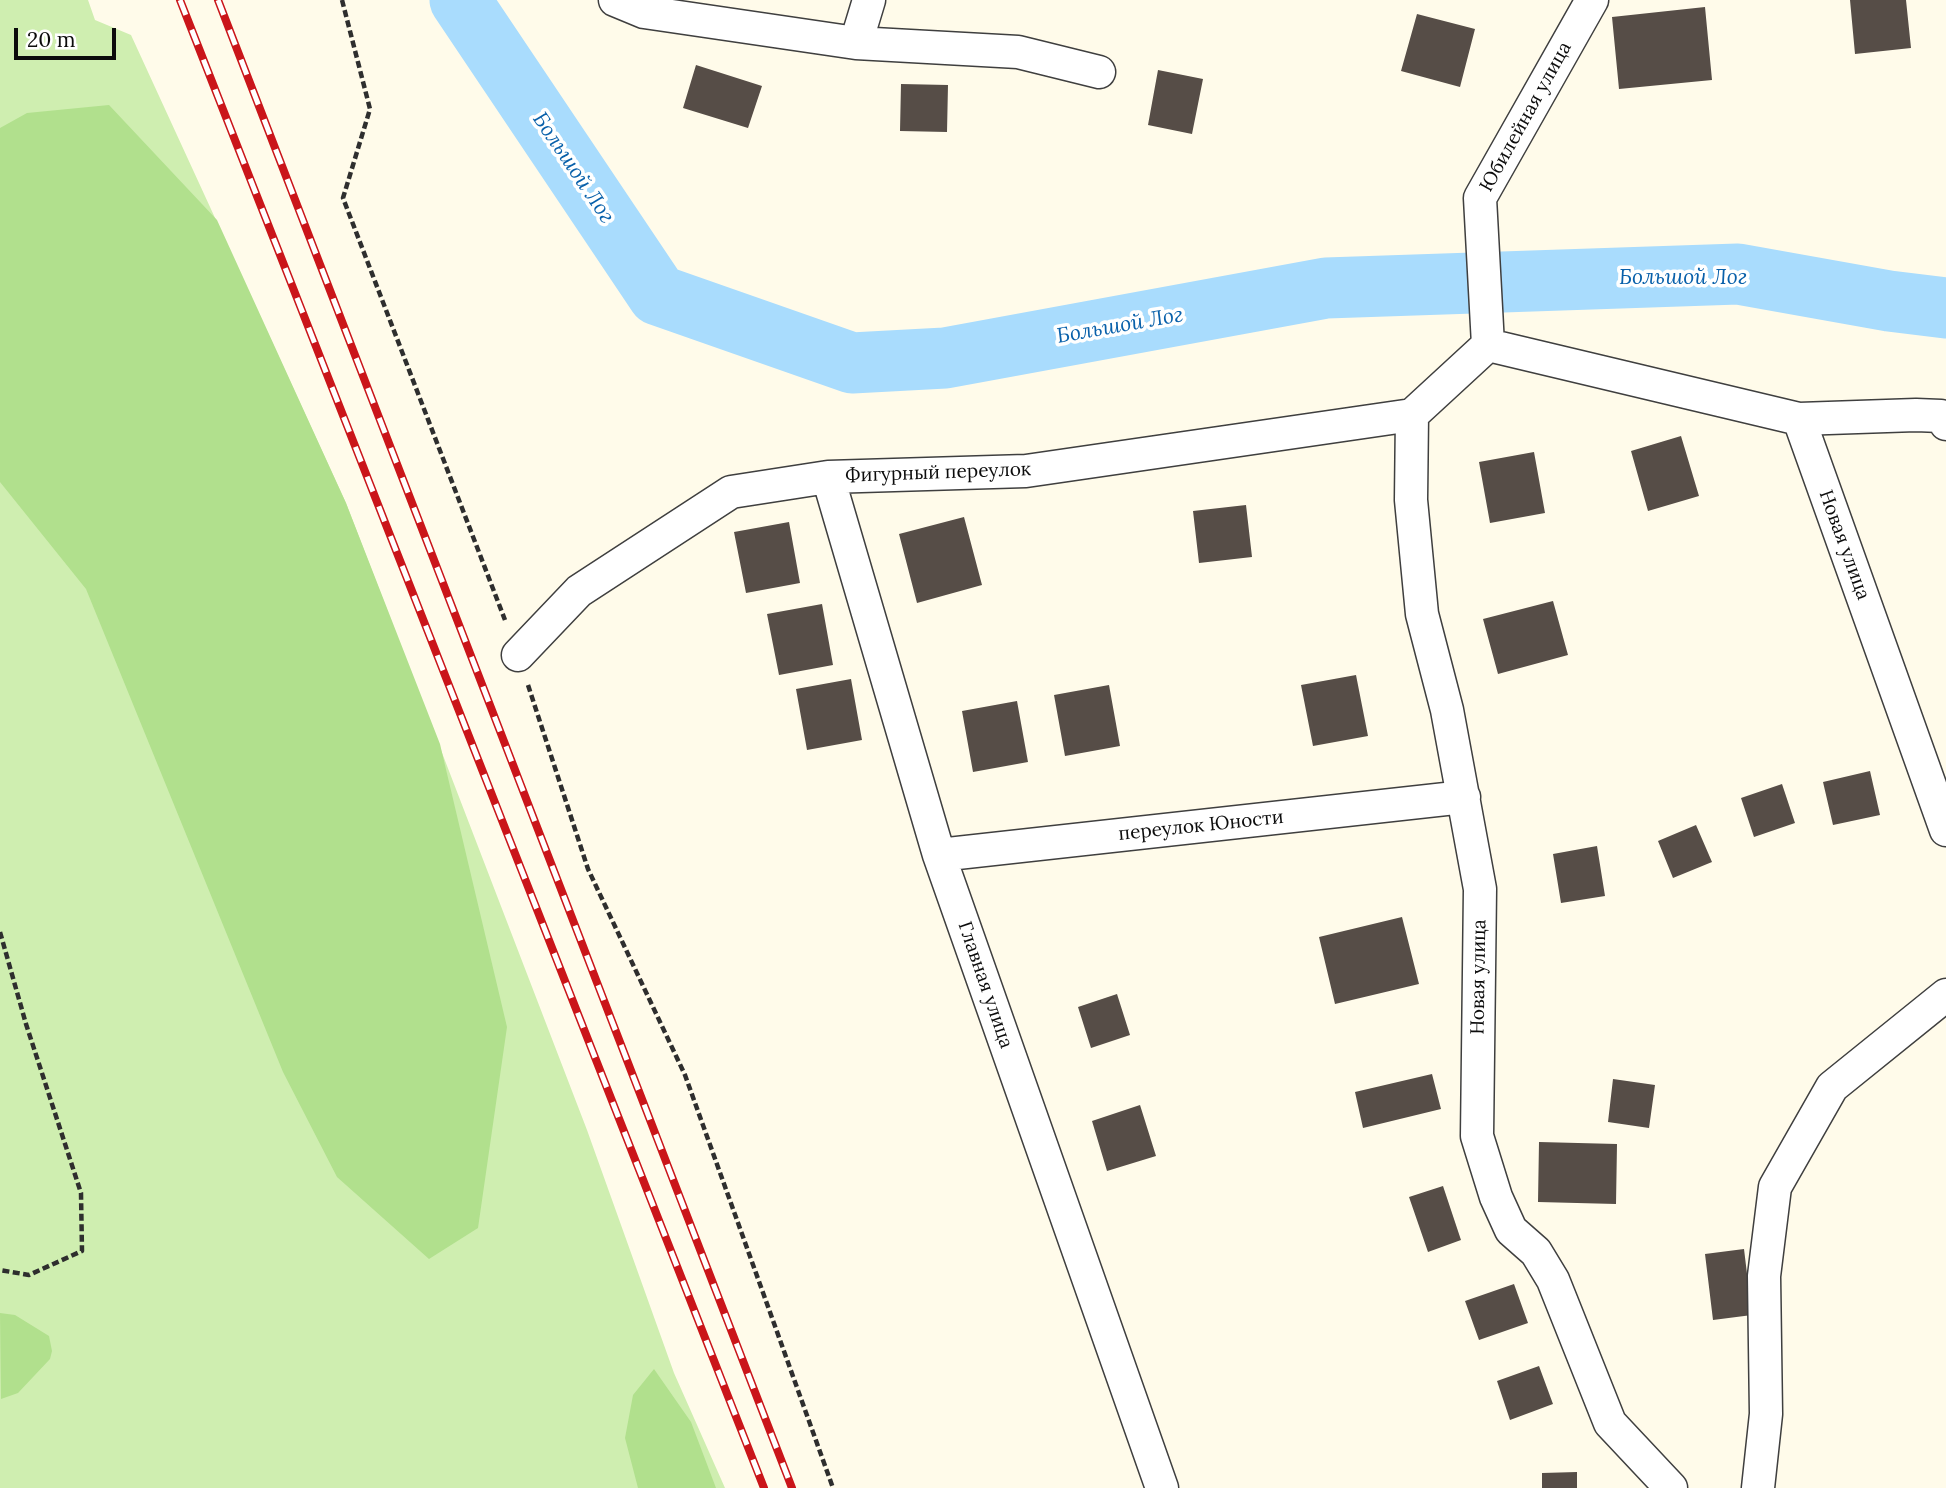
<!DOCTYPE html>
<meta charset="utf-8">
<style>
body{margin:0}
#map{position:relative;width:1946px;height:1488px;overflow:hidden;background:#fffbea;font-family:Lora,serif}
canvas{display:block}
.scale{position:absolute;left:14px;top:28px;width:102px;height:32px;box-sizing:border-box;border:4px solid #0c0c0c;border-top:0;padding-left:9px;font-size:21px;line-height:24px;white-space:nowrap;color:#0c0c0c;-webkit-text-stroke:5px #fff;paint-order:stroke}
</style>
<div id="map">
<canvas width="1946" height="1488"></canvas>
<div class="scale">20 m</div>
</div>
<script>
const ctx = document.querySelector('canvas').getContext('2d');
ctx.lineJoin = 'round';
function paint(path, color) {
  ctx.fillStyle = color;
  ctx.fill(path, 'evenodd');
}
function trace(path, color, width, dash) {
  ctx.strokeStyle = color;
  ctx.lineWidth = width;
  ctx.lineCap = dash ? 'butt' : 'round';
  ctx.setLineDash(dash || []);
  ctx.stroke(path);
}
function write(font, color, halo, rows, align = 'center') {
  ctx.font = font + ' Lora,serif';
  ctx.lineWidth = 7;
  ctx.setLineDash([]);
  ctx.textBaseline = 'middle';
  ctx.strokeStyle = halo;
  ctx.fillStyle = color;
  for (const [text, x, y, turn = 0] of rows) {
    ctx.save();
    ctx.translate(x, y);
    ctx.rotate((+turn || 0) * Math.PI / 180);
    ctx.textAlign = isNaN(turn) ? turn : align;
    if (halo) ctx.strokeText(text, 0, 0);
    ctx.fillText(text, 0, 0);
    ctx.restore();
  }
}
const green = new Path2D(`
 M0,0H88L95,20L131,35L346,503L587,1130L674,1373L725,1488H0Z`);
const forest = new Path2D(`
 M109,105L217,220L346,503L440,744L507,1027L478,1228L429,1259L337,1177L283,1072L86,589L0,482V128L27,113Z
 M0,1313L15,1315L49,1336L52,1351L50,1359L18,1393L1,1399Z
 M654,1369L691,1422L716,1488H638L625,1438L633,1395Z`);
const river = new Path2D(`
 M460,0L658,295L852,363L945,358L1326,288L1738,274L1889,301L1946,308`);
const building = new Path2D(`
 M1850,0H1906L1911,48L1855,54Z
 M1705,7L1712,80L1619,89L1612,17Z
 M1417,14L1475,29L1460,87L1401,71Z
 M696,65L762,86L748,128L683,108Z
 M1158,70L1203,79L1192,134L1148,125Z
 M901,84L948,85L947,132L900,131Z
 M1681,436L1699,496L1648,511L1631,451Z
 M1534,452L1545,513L1490,523L1479,462Z
 M1246,505L1252,557L1199,563L1193,511Z
 M964,517L982,585L917,603L899,534Z
 M789,522L800,583L746,593L734,532Z
 M1553,601L1568,655L1498,674L1483,619Z
 M822,604L833,665L779,675L767,614Z
 M1356,675L1368,736L1313,746L1301,685Z
 M851,679L862,740L807,750L796,689Z
 M1109,685L1120,746L1065,756L1054,695Z
 M1017,701L1028,762L973,772L962,711Z
 M1870,771L1880,815L1833,825L1823,782Z
 M1782,784L1795,823L1754,837L1741,798Z
 M1696,825L1712,862L1673,878L1658,841Z
 M1597,846L1605,896L1561,903L1553,854Z
 M1402,917L1419,984L1335,1004L1319,937Z
 M1117,994L1130,1035L1091,1048L1078,1007Z
 M1432,1074L1441,1109L1363,1128L1355,1092Z
 M1613,1079L1655,1085L1649,1128L1608,1122Z
 M1140,1105L1156,1156L1107,1171L1092,1121Z
 M1539,1142L1617,1144L1616,1204L1538,1202Z
 M1443,1186L1461,1240L1428,1252L1409,1197Z
 M1744,1249L1752,1315L1713,1320L1705,1254Z
 M1514,1284L1528,1323L1479,1340L1465,1301Z
 M1539,1366L1553,1404L1510,1420L1497,1381Z
 M1577,1472V1488H1542V1473Z`);
const path = new Path2D(`
 M342,0L370,109L343,198L505,620
 M528,685L588,869L685,1075L833,1488
 M0,932L26,1024L81,1193L82,1251L29,1275L0,1270`);
const street = new Path2D(`
 M615,0L644,12L856,43L869,0
 M856,43L1018,52L1099,72
 M1488,345L1799,419L1946,830
 M1412,415L1411,500L1422,614L1447,710L1480,889L1477,1136L1496,1197L1511,1230L1536,1252L1553,1280L1610,1423L1671,1488
 M1412,415L1488,345L1480,198L1592,0
 M1799,419L1916,415L1941,416L1946,424
 M828,477L939,855L1162,1488
 M518,655L579,591L731,492L828,477L1026,471L1412,415
 M939,855L1464,797
 M1758,1488L1766,1414L1764,1276L1775,1187L1832,1087L1946,995`);
const rail = new Path2D(`
 M180,0L764,1488
 M218,0L792,1488`);
const streetNames = [
 ["Юбилейная улица",1526,117,-61],
 ["Фигурный переулок",938,473,-2],
 ["Новая улица",1844,545,70],
 ["переулок Юности",1201,826,-6],
 ["Новая улица",1479,977,-89],
 ["Главная улица",985,985,71]
];
const waterNames = [
 ["Большой Лог",573,168,56],
 ["Большой Лог",1683,278],
 ["Большой Лог",1120,326,-10]
];
paint(green, '#cfeeb0');
paint(forest, '#b1e08d');
trace(river, '#a9dcfd', 61);
paint(building, '#564d47');
trace(street, '#3f3f3f', 35);
trace(path, '#2e2e2e', 4.5, [7, 3.5]);
trace(street, '#fff', 32);
trace(rail, '#ca151a', 8);
trace(rail, '#fff', 5, [16]);
write('19px', '#0c0c0c', '#fff', streetNames);
write('italic 21px', '#0860aa', '#fff', waterNames);
</script>
